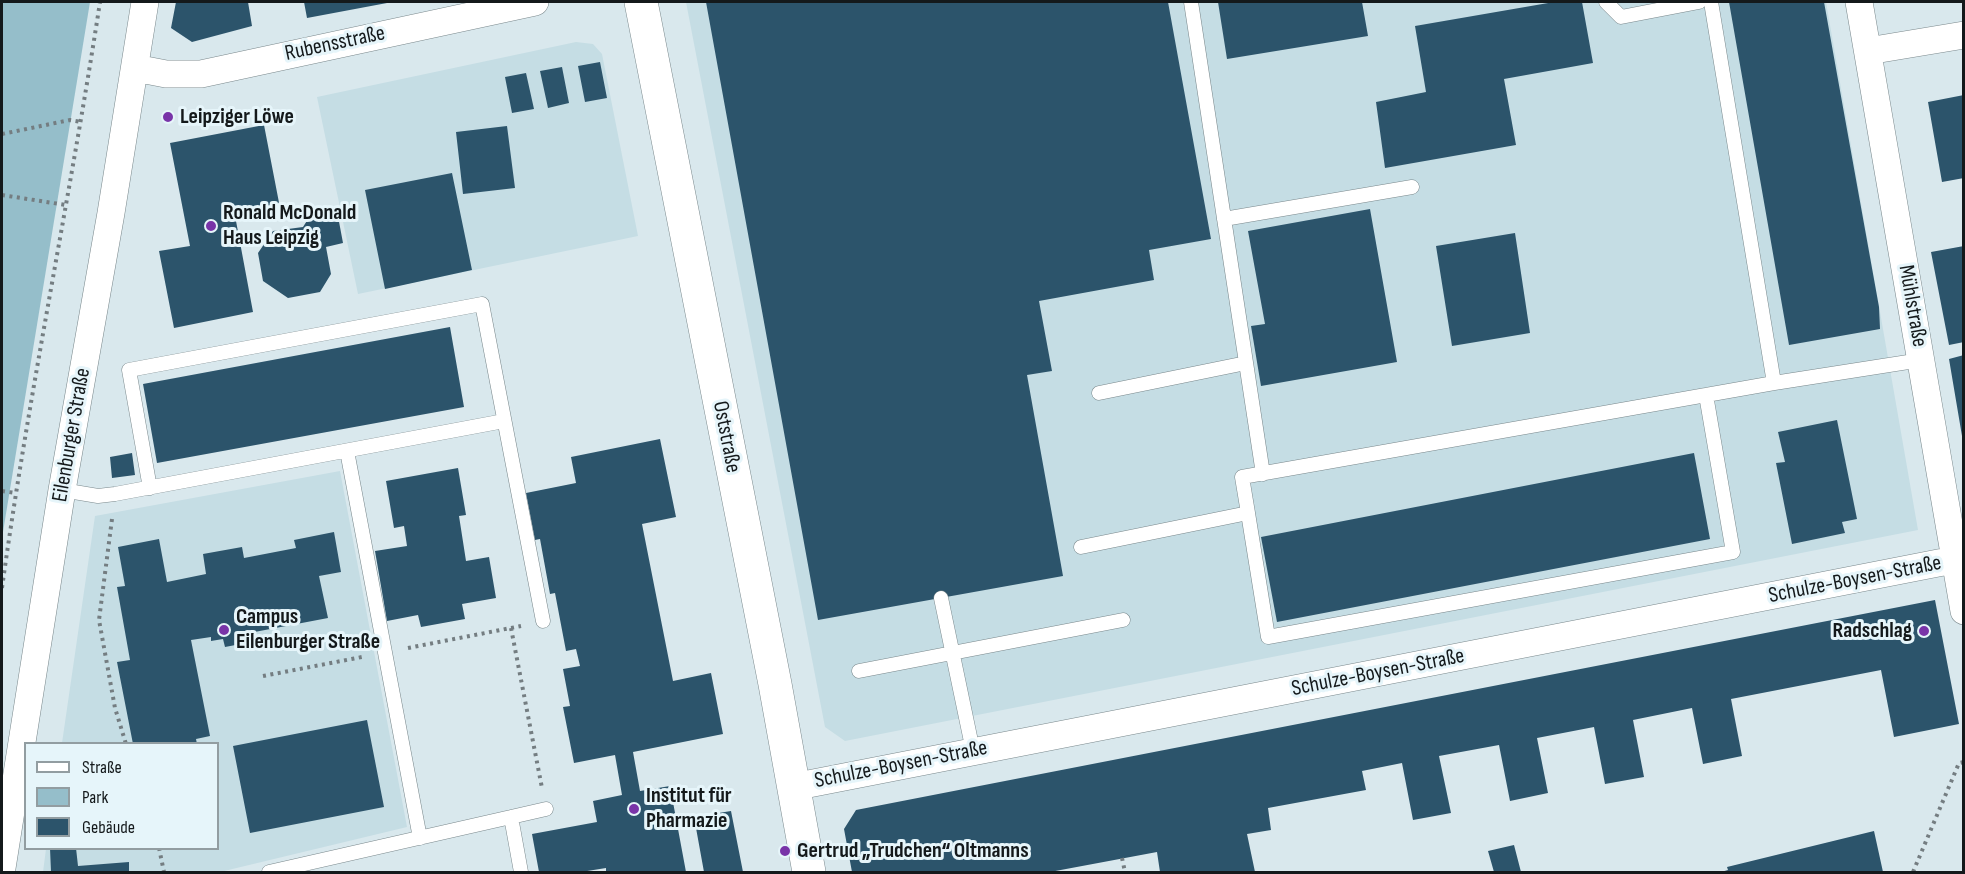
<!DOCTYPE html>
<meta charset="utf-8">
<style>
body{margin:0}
#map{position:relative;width:1965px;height:874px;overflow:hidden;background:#d9e8ed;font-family:"Sofia Sans Condensed",sans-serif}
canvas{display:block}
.frame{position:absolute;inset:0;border:3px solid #14191b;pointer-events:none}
.legend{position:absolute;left:24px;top:742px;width:195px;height:108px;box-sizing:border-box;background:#e6f5fa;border:2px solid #929da1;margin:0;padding:8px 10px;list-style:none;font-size:18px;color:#14191b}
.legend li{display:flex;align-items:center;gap:12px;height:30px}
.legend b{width:30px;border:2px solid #929da1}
</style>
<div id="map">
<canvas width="1965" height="874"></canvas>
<div class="frame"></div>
<ul class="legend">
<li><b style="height:8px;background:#fff"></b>Straße</li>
<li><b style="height:16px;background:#95beca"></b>Park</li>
<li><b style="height:16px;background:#2c546b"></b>Gebäude</li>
</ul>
</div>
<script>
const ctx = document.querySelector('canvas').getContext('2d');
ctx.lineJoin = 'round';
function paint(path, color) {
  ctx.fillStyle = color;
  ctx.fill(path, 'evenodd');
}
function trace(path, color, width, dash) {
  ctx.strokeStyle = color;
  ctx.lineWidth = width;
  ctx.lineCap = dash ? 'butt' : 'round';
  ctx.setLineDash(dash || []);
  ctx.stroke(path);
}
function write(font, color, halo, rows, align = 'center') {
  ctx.font = font + ' "Sofia Sans Condensed",sans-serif';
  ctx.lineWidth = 6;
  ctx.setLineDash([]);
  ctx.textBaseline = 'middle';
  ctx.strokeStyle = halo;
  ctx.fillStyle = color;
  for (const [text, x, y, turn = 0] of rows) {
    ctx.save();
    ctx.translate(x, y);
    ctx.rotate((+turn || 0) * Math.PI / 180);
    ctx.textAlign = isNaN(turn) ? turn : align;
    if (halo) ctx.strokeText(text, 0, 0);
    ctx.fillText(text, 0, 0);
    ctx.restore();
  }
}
const built = new Path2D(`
 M686,2H1826L1918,530L845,741L825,727Z
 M576,42L593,44L602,54L638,236L358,294L317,97Z
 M340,471L407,827L220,872H43L46,849L218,848V744L62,743L95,516Z`);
const green = new Path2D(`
 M2,2H90L2,538Z`);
const building = new Path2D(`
 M176,2H248L252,26L192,42L171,28Z
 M304,2H387V3L307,18Z
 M706,2H1168L1211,239L1149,250L1154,280L1039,301L1052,371L1027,375L1063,576L818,620Z
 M1218,2H1362L1368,36L1227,59Z
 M1554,2H1582L1593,63L1504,79L1516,145L1385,168L1376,102L1426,92L1415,26Z
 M1729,2H1824L1879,307L1880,329L1789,345Z
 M600,62L607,98L585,102L578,66Z
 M562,67L569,103L548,108L540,71Z
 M526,73L534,109L512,113L505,77Z
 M1964,95V178L1942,182L1928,102Z
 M264,125L281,213L236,221L253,312L174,328L159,251L190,246L170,143Z
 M507,126L515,188L463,194L456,132Z
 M452,173L472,270L385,289L365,190Z
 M1370,209L1397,362L1261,386L1251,326L1265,324L1248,231Z
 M337,211L343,243L326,247L331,274L320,292L288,298L263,281L258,253L273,231L303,227L310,216Z
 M1515,233L1530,333L1452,346L1436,246Z
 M1964,246V342L1949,345L1931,252Z
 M450,327L464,407L157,463L143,384Z
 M1964,355V436H1962L1949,359Z
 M1837,420L1857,519L1842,522L1845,533L1792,544L1776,463L1785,462L1778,432Z
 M660,439L676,517L642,524L673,681L711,673L723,734L633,752L640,791L670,786L686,872H606V868L581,872H539L532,834L597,822L593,801L622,795L615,755L574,763L563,707L570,706L563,669L580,666L576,649L566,651L555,593L550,594L540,539L535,540L526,493L576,483L571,457Z
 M132,453L135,475L112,478L110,457Z
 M1694,453L1710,539L1277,622L1261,537Z
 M458,468L466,515L459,516L466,561L489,557L496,598L462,604L465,619L421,627L418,615L387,621L375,551L407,546L404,526L394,528L386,481Z
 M334,532L341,572L319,576L328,618L244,634L246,643L225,647L223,639L211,641V637L191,640L210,736L196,739L197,744H133L117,662L130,660L117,587L125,586L118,547L159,539L167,582L206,574L203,554L242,547L244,558L296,548L294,540Z
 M1935,600L1959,724L1894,737L1881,670L1731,699L1742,756L1703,764L1692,708L1633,720L1644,777L1605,784L1594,727L1537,738L1548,793L1510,801L1499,745L1439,756L1451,813L1413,820L1402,763L1362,771L1366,790L1268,808L1271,830L1247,834L1255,872H1160L1157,852L1050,872H852L844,829L856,810Z
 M367,720L384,807L250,833L233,746Z
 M731,811L743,872H704L694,817Z
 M1874,831L1883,872H1721L1728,870L1727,867Z
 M1514,845L1521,872H1494L1488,851Z
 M50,848H76L78,866L129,862V872H51Z`);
const path = new Path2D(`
 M2,134L70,120L82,122
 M2,195L66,205
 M2,491L15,493
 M112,519L99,620L115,708L126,744
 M2,588C29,392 70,198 100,2
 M511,628L542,788
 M408,648L521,626
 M263,676L362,657
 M159,848L164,872
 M1122,858L1125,872
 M1913,872L1959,763L1964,762`);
const service = new Path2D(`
 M1191,2L1263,474
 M1606,2L1621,17L1699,2
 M1711,2L1774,383
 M1224,219L1412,187
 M1099,393L1246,363
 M347,451L420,838
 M150,488L129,370L482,304L543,621
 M62,490L98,496L115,494L504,421
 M1248,513L1268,637L1733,552L1706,395
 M1081,547L1248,513L1242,477L1774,383L1921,360
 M941,598L973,751
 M859,671L1123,620
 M511,817L546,809
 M269,872L511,817L521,872`);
const minor = new Path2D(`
 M1859,2L1964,611
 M1868,51L1964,35
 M135,68L166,74H201L535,2
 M793,787L1964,558
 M2,868L62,490L111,213L145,2`);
const tertiary = new Path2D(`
 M641,2L775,684L809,872`);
const markers = [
 [168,117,6,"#7934a8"],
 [211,226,6,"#7934a8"],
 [224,630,6,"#7934a8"],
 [1924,631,6,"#7934a8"],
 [634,809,6,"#7934a8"],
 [785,851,6,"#7934a8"]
];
const streetNames = [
 ["Rubensstraße",335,44,-12],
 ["Mühlstraße",1912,306,80],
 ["Eilenburger Straße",72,435,-80],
 ["Oststraße",726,437,79],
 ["Schulze-Boysen-Straße",1855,580,-11],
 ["Schulze-Boysen-Straße",1378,673,-11],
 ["Schulze-Boysen-Straße",901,765,-11]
];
const poiNames = [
 ["Leipziger Löwe",180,117],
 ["Ronald McDonald",223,213],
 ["Haus Leipzig",223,238],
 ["Campus",236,617],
 ["Eilenburger Straße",236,642],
 ["Radschlag",1912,631,"right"],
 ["Institut für",646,796],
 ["Pharmazie",646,821],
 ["Gertrud „Trudchen“ Oltmanns",797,851]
];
paint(built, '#c5dde4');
paint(green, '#95beca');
paint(building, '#2c546b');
trace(service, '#7a888c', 15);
trace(minor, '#7a888c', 28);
trace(tertiary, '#7a888c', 34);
trace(path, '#747d81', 4, [3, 4.5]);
trace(service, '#fff', 14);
trace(minor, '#fff', 27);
trace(tertiary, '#fff', 33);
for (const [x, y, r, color] of markers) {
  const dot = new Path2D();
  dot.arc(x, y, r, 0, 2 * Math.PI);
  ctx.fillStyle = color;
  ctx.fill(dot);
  trace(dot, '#e6f5fa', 2);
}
write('22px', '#14191b', '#e6f5fa', streetNames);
write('bold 22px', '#14191b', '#e6f5fa', poiNames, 'left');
</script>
